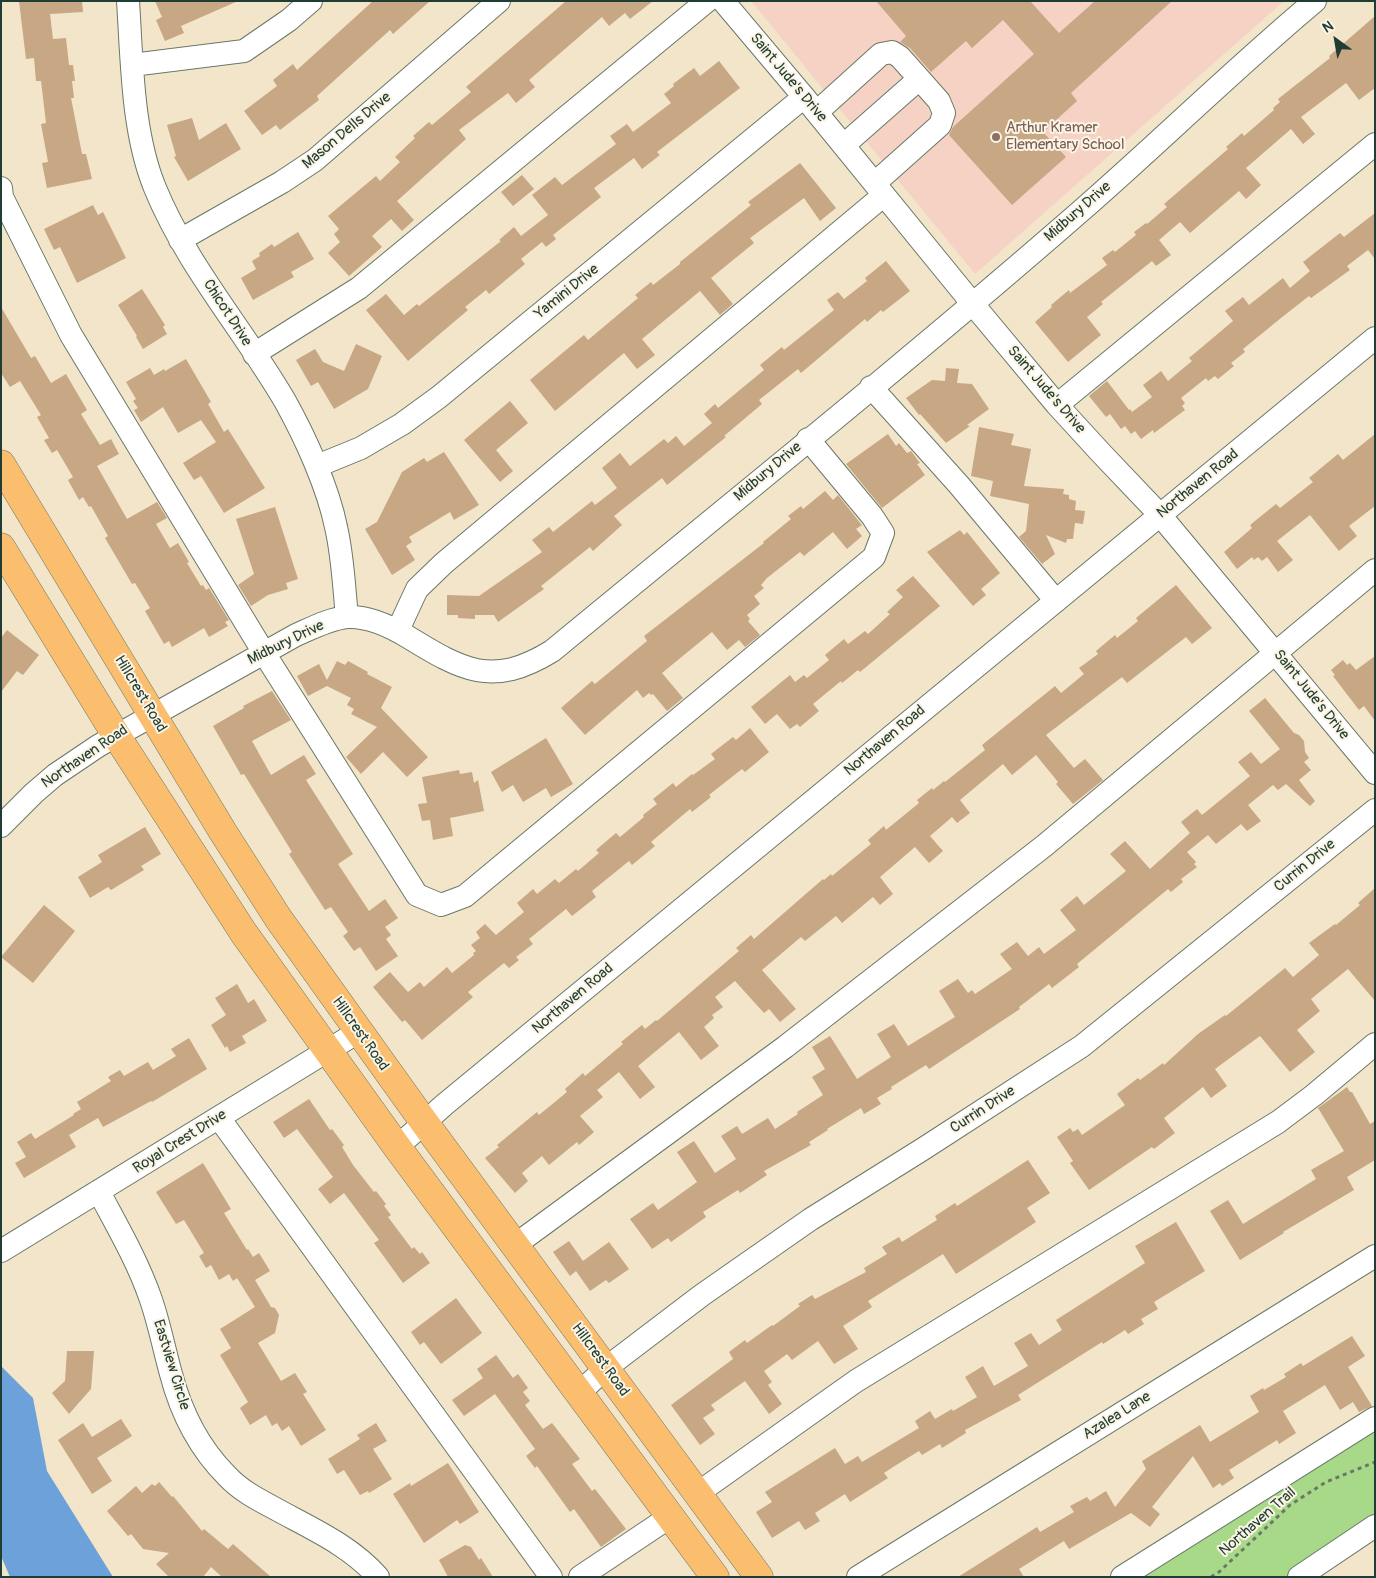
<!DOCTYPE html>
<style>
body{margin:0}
#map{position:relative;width:1376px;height:1578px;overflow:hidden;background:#f2e5c9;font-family:Pangolin,sans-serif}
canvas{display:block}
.frame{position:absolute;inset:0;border:2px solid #1f3d34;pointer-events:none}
.north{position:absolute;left:1311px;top:15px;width:50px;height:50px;-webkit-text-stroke:4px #fcf5e5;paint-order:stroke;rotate:328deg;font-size:14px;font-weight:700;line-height:20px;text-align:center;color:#1f3d34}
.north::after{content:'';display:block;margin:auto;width:18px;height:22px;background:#1f3d34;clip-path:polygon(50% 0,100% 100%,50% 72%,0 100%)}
</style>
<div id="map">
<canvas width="1376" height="1578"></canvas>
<div class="frame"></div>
<div class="north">N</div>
</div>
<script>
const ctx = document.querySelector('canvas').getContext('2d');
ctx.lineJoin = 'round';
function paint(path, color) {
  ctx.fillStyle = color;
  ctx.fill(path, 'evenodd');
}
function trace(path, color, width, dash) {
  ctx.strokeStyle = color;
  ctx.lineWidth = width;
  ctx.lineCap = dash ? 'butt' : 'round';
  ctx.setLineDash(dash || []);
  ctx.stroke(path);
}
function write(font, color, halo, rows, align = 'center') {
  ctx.font = font + ' Pangolin,sans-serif';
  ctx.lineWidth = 4;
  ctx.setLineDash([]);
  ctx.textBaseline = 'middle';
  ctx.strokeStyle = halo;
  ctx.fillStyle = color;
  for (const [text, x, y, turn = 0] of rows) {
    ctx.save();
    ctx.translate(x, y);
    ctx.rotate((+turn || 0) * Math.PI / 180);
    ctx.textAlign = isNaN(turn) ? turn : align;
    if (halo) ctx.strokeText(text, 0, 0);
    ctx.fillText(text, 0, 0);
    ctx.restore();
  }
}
const built = new Path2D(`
 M751,1H1284L975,274Z`);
const green = new Path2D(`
 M1375,1426V1529L1303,1577H1133Z`);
const water = new Path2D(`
 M1,1366L33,1398L47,1471L113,1577H10L1,1556Z`);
const building = new Path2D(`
 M19,1H82L83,12L50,14L53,39L66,38L69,65H73L75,81H72L74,98H71L82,154H86L92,179L47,188L42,163L48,162L41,124L46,123L41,81H36L34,58L26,59Z
 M155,1H238L181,26L184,33L165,41L156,20L162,17Z
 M373,1H430L393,34L390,30L317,96L319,100L280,130L276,125L262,135L244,111L277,86L273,80L293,64L297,70Z
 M566,1H653L630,19L625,13L609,26L602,17L529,80L535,87L516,103L508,93L459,130L466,139L397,201L414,220L402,231L391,219L372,236L382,247L349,276L328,253L340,242L334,234L339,229L328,216L376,176L380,181L400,162L395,157L415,138L413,136L429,122L432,125L471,92L466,87Z
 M876,1H1030L1059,33L1095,1H1172L1071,93L1077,101L1043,132L1066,157L1012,205L949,135L953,127L1034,54L1003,20L972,48L966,41L931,72L910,48L900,42L906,36Z
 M1375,16V88L1359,100L1346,83L1301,117L1315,134L1303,144L1291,129L1246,168L1261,185L1246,199L1239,191L1190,233L1180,222L1159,240L1171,255L1156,266L1152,261L1101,302L1103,304L1087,317L1101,335L1068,362L1035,322L1052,307L1051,305L1069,290L1070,293L1107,265L1102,258L1113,250L1115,252L1136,235L1134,232L1146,223L1147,224L1167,207L1164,204L1228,149L1226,147L1242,133L1244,136L1274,110L1273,108L1280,102L1278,99L1330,58L1329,56Z
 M719,61L740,88L657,152L660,155L642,169L634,158L594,188L601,197L553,235L556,239L546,247L542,242L521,259L525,264L489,294L486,290L465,307L468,310L408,361L366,310L386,294L404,315L417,304L419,306L501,241L499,240L514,227L521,236L548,215L532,195L555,177L562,185L616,144L610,136L627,124L633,132L671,103L664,94L674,86L673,84L694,68L700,76Z
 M192,118L199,140L226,123L241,149L188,181L174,157L176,156L167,125Z
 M800,163L836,208L820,221L804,198L750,238L754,243L711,278L733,304L720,315L700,291L642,339L655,355L637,369L624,353L555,411L530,380L584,335L588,340L638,298L635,295L651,282L653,285L680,264V262L751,205L748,202Z
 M522,175L534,189L513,206L501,192Z
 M93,205L98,215L103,212L126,258L77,283L60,247L54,250L44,229Z
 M1375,213V259L1368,250L1347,266L1350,270L1311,298L1309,296L1281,318L1243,349L1245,352L1231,363L1234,366L1218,379L1215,376L1208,381L1206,378L1181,398L1185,403L1182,406L1185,410L1154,433L1153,430L1141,439L1135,431L1131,434L1125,426L1121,429L1110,414L1106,417L1089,396L1107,381L1129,410L1130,409L1132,412L1152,397L1143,385L1161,371L1168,381L1192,361L1189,358L1233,321L1225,311L1243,297L1249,305L1283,278L1290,288L1310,271L1303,262L1340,233L1344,237Z
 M298,232L314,259L291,272L294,277L253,300L241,278L256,269L252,261L260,256L259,253L272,244L274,247Z
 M886,261L910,291L883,312L881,310L867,322L865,319L801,373L798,369L759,400L762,404L724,436L726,437L667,485L662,478L614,516L622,525L593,551L590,547L541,586L544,589L498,622L494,615H475V619L458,618V615H447V595L479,596L542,552L532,540L549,527L553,532L592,501L595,505L617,488L602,468L620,453L630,466L664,439L668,443L676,436L684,446L712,423L704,414L715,404L718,408L764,370L760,365L782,347L784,350L834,310L827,300L838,292L844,299L867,281L865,278Z
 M142,289L165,325L163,327L167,334L143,349L136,337L137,336L118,305Z
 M1,307L31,358L35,356L51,383L66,374L87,410L81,414L100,445L111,439L119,454L97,466L127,519L157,502L167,518L156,524L170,548L178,543L189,562L187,563L201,586L203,585L206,590L209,588L229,620L225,622L228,626L209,637L204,628L172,647L169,641L164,644L145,611L150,608L135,583L132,584L105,538L108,536L91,506L89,507L83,497L79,500L68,480L73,477L57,450L52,453L44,440L49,438L37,417L41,415L20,381L10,387L1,373Z
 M356,344L382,356L368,389L334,409L318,382L311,386L296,360L315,349L323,362L344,371Z
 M186,359L211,402L208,404L224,432L228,429L265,488L224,513L201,476L194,480L183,463L216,442L201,420L178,433L163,407L141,422L134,410L138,408L133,401L136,399L126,382L150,368L154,375L164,369L165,371Z
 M946,368L959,369L957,383L972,384L989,409L967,425L970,426L946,443L920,414L919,415L906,398L932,380L945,381Z
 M510,401L528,423L496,450L513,471L500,482L464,440Z
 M979,427L1014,434L1011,445L1031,449L1024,486L1064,489L1063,494L1069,495V499L1076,501L1075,510L1085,511L1083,524L1075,523L1073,539H1067L1066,543L1046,535L1055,554L1042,564L1019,537L1026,531L1029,504L990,496L993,481L971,476Z
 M888,434L896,446L899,443L907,453L911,451L920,463L917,464L925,475L882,508L846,464Z
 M1375,434V506L1349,526L1357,536L1339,551L1310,515L1277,541L1293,560L1278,572L1267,557L1262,561L1258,557L1254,560L1252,557L1237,569L1224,552L1252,528L1250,525L1276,504L1280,508L1313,482L1309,478L1338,454L1343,460Z
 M444,452L479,505L454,520L450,512L409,537L412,542L406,546L415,560L392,575L365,529L377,522L402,472L424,458L427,462Z
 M825,491L833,500L838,495L861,524L862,525L856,529L862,536L847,549L833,532L804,556L800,552L767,578L761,585L764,588L754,596L760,604L747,615L750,619L748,621L760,635L745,647L739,640L727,650L712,632L662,673L683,698L667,711L653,694L651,695L649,693L643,698L637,690L585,735L561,708L592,681L595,684L647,641L644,636L764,543L763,542L791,519L788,516L801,506L803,509Z
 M275,507L298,579L286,583L288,589L268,595L251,606L238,585L254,574L236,519Z
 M960,530L964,535L967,532L1000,573L981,589L986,595L973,606L927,552Z
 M913,576L940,606L860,672L858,670L842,683L841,681L813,704L819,711L800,727L797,724L790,729L777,714L765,724L751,707L790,675L795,682L804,675L807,678L829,660L825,655L844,639L848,644L865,631L868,634L890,614L887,612L903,597L896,590Z
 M1176,585L1212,628L1192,644L1186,637L1127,683L1122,677L1046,735L1074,768L1085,759L1103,780L1073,804L1056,784L1058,782L1036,755L1012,775L1003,764L960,800L970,813L957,823L952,817L930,836L943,851L929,863L915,847L880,877L893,894L880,905L873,897L842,923L836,916L805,941L801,937L762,970L796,1009L780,1022L769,1009L764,1013L735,981L715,997L723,1007L712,1015L714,1018L704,1027L719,1046L701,1060L679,1032L638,1066L655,1087L640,1099L619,1072L597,1090L603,1097L580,1116L594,1132L579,1145L577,1142L549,1165L542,1156L522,1173L528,1181L515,1193L485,1158L499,1147L497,1145L537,1112L539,1115L567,1092L565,1089L583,1073L585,1076L623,1044L621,1042L642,1025L645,1029L656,1020L657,1021L739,951L736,948L751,935L754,939L823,879L824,880L831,874L832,876L871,844L868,840L884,826L886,830L919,803L917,800L932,788L933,790L944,781L945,782L985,750L982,745L1055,686L1061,693L1084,674L1079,668L1098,654L1096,651L1115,635L1117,638L1138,621L1136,618Z
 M7,630L39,655L23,675L17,671L1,692V638Z
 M1375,656V721L1364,706L1359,710L1333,676L1335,675L1331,670L1343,660L1347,665L1350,663L1356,670Z
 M337,661L345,665L348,661L368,672L367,674L392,687L381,708L428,757L407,777L383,752L361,774L346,757L377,727L351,714L354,709L347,705L351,698L327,686L308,696L297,676L319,664L327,680Z
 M272,691L291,720L252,741L271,775L304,755L316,774L306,780L353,854L338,864L369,911L385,899L398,918L385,927L391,935L386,939L398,956L376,971L360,947L354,951L343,936L348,932L331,907L325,910L289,854L292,852L244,774L241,775L213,726L244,708L243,706Z
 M1265,698L1294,733L1299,735L1304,741L1305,752L1309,758L1304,762L1311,770L1299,780L1315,801L1310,806L1286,784L1278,790L1273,785L1248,805L1261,821L1247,831L1241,824L1216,844L1208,835L1187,852L1196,862L1194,864L1197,867L1181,879L1183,882L1171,892L1168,889L1077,964L1079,967L1052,988L1049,984L1019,1007L1020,1009L929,1069L926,1065L891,1087L892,1089L877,1098L881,1104L864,1114L861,1108L827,1129L828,1130L809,1142L811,1145L764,1171L767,1175L740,1193L738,1190L703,1212L706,1217L671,1242L668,1238L652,1249L630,1219L653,1203L658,1210L697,1182L677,1152L694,1141L715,1173L736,1159L721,1136L737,1126L742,1134L768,1118L775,1129L798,1114L797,1112L823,1095L812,1077L825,1069L812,1047L830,1036L857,1079L891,1057L877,1034L894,1024L908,1046L955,1017L939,991L958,979L968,993L972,990L975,994L1012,969L1000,954L1017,942L1028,956L1039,947L1044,954L1076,930L1060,910L1077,896L1084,905L1126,871L1110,854L1125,841L1150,869L1190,833L1181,822L1197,809L1202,815L1250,776L1238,762L1251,752L1261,764L1280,749L1249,711Z
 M750,728L769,752L745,772L742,769L709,795L711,797L692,812L690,809L651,842L655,846L632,865L629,861L592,891L596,897L572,916L566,909L529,939L533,944L516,957L519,960L509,968L504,963L468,992L473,997L422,1040L405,1020L402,1022L373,987L390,972L408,992L420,982L424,987L447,967L452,973L474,955L473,953L476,951L471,945L480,938L476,932L485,924L496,935L524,912L517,903L533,889L537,894L555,879L559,883L576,869L578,871L599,853L596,850L616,833L620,837L644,817L643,815L657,804L653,799L673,783L676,787L692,774L693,775L715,759L711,754L733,737L736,740Z
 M546,738L573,784L551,797L546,788L523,802L513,785L502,792L491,772Z
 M459,770L460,774L472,772L474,783L478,780L484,811L450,818L453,836L433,840L430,820L422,821L418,804L427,803L422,777Z
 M145,827L161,854L141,866L144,870L111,890L108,887L90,898L78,877L102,862L98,855Z
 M1375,888V1001L1348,969L1311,999L1320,1011L1297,1030L1315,1052L1290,1072L1260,1036L1215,1069L1227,1086L1211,1098L1203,1087L1164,1118L1175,1133L1154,1149L1152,1147L1089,1190L1070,1163L1073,1161L1057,1137L1070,1128L1073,1132L1078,1129L1082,1135L1125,1105L1117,1094L1138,1078L1140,1080L1163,1063L1164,1065L1198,1034L1225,1015L1226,1016L1285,968L1293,977L1319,955L1309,943L1335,924L1336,925L1360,905L1358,903Z
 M44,905L75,931L33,983L1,957Z
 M237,984L248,1003L254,999L267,1021L242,1036L246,1043L230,1052L227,1046L225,1048L211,1025L226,1015L215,998Z
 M189,1038L207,1069L152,1102L151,1101L103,1127L98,1118L69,1135L76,1147L24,1178L15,1163L26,1157L17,1142L31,1133L35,1139L74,1115L73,1114L81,1109L77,1102L111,1081L108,1077L120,1070L124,1076L148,1062L153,1070L176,1056L171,1049Z
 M1347,1087L1350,1092H1352L1370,1124L1375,1121V1160L1347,1177L1354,1190L1283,1232L1284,1233L1240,1260L1210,1211L1228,1200L1243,1224L1316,1179L1311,1170L1344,1151L1318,1108Z
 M309,1099L330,1130L332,1129L344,1145L342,1147L353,1165L374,1192L376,1191L386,1204L384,1206L391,1215L388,1217L412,1249L414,1247L420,1254L422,1252L430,1263L403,1283L374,1243L379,1240L344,1193L330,1204L318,1189L333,1177L297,1129L284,1138L273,1122Z
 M1028,1160L1050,1193L1027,1208L1036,1222L956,1274L943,1254L868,1301L872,1307L843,1326L858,1349L834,1364L818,1341L792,1360L787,1354L764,1371L772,1382L768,1385L782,1404L769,1414L745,1381L711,1405L715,1410L703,1418L715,1434L700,1445L671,1405L733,1359L729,1352L745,1340L747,1343L772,1325L773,1326L800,1306L798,1304L812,1295L815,1299L866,1272L864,1268L887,1254L882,1247L899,1237L902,1242L937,1220L935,1216L955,1203L957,1206Z
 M203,1163L231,1209L224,1213L247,1250L248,1249L253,1257L259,1253L270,1271L255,1280L271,1307L275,1308L279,1315L275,1333L258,1343L281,1381L295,1373L307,1392L303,1394L326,1430L301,1446L289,1426L282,1431L277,1423L272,1426L266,1415L250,1425L240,1408L248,1402L220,1355L231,1348L220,1329L255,1307L237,1278L233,1281L229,1274L219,1280L211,1265L206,1268L199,1256L204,1253L184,1220L176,1224L156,1192Z
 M1176,1222L1205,1271L1154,1302L1158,1309L1141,1319L1144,1324L1128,1334L1125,1330L1103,1344L1102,1342L1018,1395L1021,1400L965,1430L966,1433L942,1448L940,1444L922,1455L919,1451L893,1467L884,1473L888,1478L850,1502L845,1494L815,1513L820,1521L805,1530L799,1521L772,1538L756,1512L772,1502L765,1492L835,1448L845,1464L858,1456L862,1462L919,1428L915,1421L930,1411L935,1419L952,1409L953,1411L977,1397L965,1377L983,1366L994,1386L1028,1366L1014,1343L1031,1333L1039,1345L1062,1330L1056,1320L1145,1263L1135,1246Z
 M569,1241L583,1261L609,1242L629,1269L609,1283L606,1280L590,1291L576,1271L570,1276L553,1252Z
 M456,1298L482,1333L441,1364L424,1342L420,1345L411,1332Z
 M1352,1336L1365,1356L1348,1367L1372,1406L1359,1412L1353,1402L1340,1410L1325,1385L1283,1411L1296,1433L1279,1444L1277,1440L1229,1470L1234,1478L1222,1486L1220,1483L1213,1488L1193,1456L1152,1507L1160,1514L1150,1527L1131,1513L1069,1549L1064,1541L1019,1569L1024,1577H958L1037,1527L1040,1532L1074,1512L1070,1506L1087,1497L1090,1501L1106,1491L1115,1507L1146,1469L1142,1461L1200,1425L1210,1442L1259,1412L1250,1396L1263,1388L1264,1390L1286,1377L1284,1374L1301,1363L1303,1366Z
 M67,1351H94L91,1389L69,1414L52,1393L65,1381Z
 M496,1355L513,1378L518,1374L528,1388L523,1392L530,1401L525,1405L543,1429L552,1423L580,1459L572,1464L592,1491L595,1489L626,1529L601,1547L574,1509L570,1512L537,1466L535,1468L526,1456L535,1449L495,1394L464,1416L452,1400L483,1378L477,1369Z
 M121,1419L132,1436L97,1458L112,1481L92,1494L58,1440L83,1423L92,1437Z
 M376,1423L387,1441L373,1449L392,1479L369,1493L368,1491L360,1495L344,1470L337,1474L328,1459L360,1439L357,1435Z
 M448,1463L479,1512L460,1524L457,1520L424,1543L393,1494L410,1483L411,1486Z
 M159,1482L172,1497L173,1496L202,1531L204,1529L228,1549L233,1544L271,1577H222L211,1567L203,1577H169L156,1564L169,1553L143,1549L131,1534L128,1536L107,1511L136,1486L142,1493L152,1484L155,1486Z
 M465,1545L471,1547L479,1560L481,1558L493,1577H448L439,1560Z`);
const path = new Path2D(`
 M1211,1577L1219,1572L1290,1505L1326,1482L1375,1462`);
const minor = new Path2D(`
 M128,1C132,61 132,132 155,188C187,266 243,329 285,401C305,437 328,487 336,527C343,557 344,588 347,617
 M723,1L804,97L972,303L1057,405L1101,453L1160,515L1375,773
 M132,65L244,51L289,20L311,1
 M817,112L881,54L892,52L900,57L939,101L944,113L940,125L875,183
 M844,145L919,79
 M1,188L2,197L71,335L264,653L417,895L441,905L465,896L874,557L883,533L872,516L808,439
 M180,240L282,182L315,160L499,1
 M254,354L359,288L707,1
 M871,387L959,485L1056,601
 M1057,405L1375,144
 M317,466L361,448L402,424L439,397L804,97
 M398,630L417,589L444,563L884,195
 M1,826L34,793L55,775L98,746L296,635C312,628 329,619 347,617C368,616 390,626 408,637C462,670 492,688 552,651C729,505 909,361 1082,210C1161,141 1235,68 1315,1
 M219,1118L551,1577
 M397,1147L444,1105L1375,338
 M99,1192C117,1226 137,1260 150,1297C159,1322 164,1349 171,1374C181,1412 199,1448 227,1476C240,1490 257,1499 274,1508C310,1528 350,1545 378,1577
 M515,1245L785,1047L1044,846L1375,570
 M1,1251L358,1032
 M579,1393L606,1368L702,1295L811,1219L923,1149L1082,1046L1375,810
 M698,1493L856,1381L1278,1122L1314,1095L1375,1044
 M580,1577L671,1516
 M858,1577L1375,1256
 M1122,1577L1375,1418
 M1299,1577L1375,1526`);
const major = new Path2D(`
 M1,464L223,832L278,918L424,1122L759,1577
 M1,547L116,735L243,932L397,1147L715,1577`);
const markers = [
 [996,137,5,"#8d6e63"]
];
const streetNames = [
 ["Saint Jude's Drive",788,78,50],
 ["Mason Dells Drive",347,131,-40],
 ["Midbury Drive",1078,212,-41],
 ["Yamini Drive",567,292,-39],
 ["Chicot Drive",227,313,57],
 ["Saint Jude's Drive",1046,390,49],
 ["Midbury Drive",768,472,-40],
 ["Northaven Road",1198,484,-39],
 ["Midbury Drive",286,643,-26],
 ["Hillcrest Road",140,694,59],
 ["Saint Jude's Drive",1311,695,51],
 ["Northaven Road",885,741,-40],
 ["Northaven Road",85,757,-34],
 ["Currin Drive",1305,866,-39],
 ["Northaven Road",573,999,-40],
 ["Hillcrest Road",360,1034,55],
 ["Currin Drive",983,1110,-33],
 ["Royal Crest Drive",180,1142,-32],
 ["Hillcrest Road",600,1360,54],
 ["Eastview Circle",171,1365,73],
 ["Azalea Lane",1117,1416,-32],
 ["Northaven Trail",1258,1522,-41]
];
const educationNames = [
 ["Arthur Kramer",1006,128],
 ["Elementary School",1006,145]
];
paint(built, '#f6d2c4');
paint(green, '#a8d988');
paint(water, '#6ca1d9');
paint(building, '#c7a784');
trace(minor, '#697868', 24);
trace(major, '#697868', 29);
trace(path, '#697868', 3, [4, 4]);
trace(minor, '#fff', 22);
trace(major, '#fbbe6e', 28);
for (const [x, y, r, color] of markers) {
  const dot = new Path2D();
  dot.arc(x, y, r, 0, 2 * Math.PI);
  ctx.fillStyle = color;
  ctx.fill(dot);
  trace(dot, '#fcf5e5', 2);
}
write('15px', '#1f3d34', '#fcf5e5', streetNames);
write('15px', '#785e54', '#fcf5e5', educationNames, 'left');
</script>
